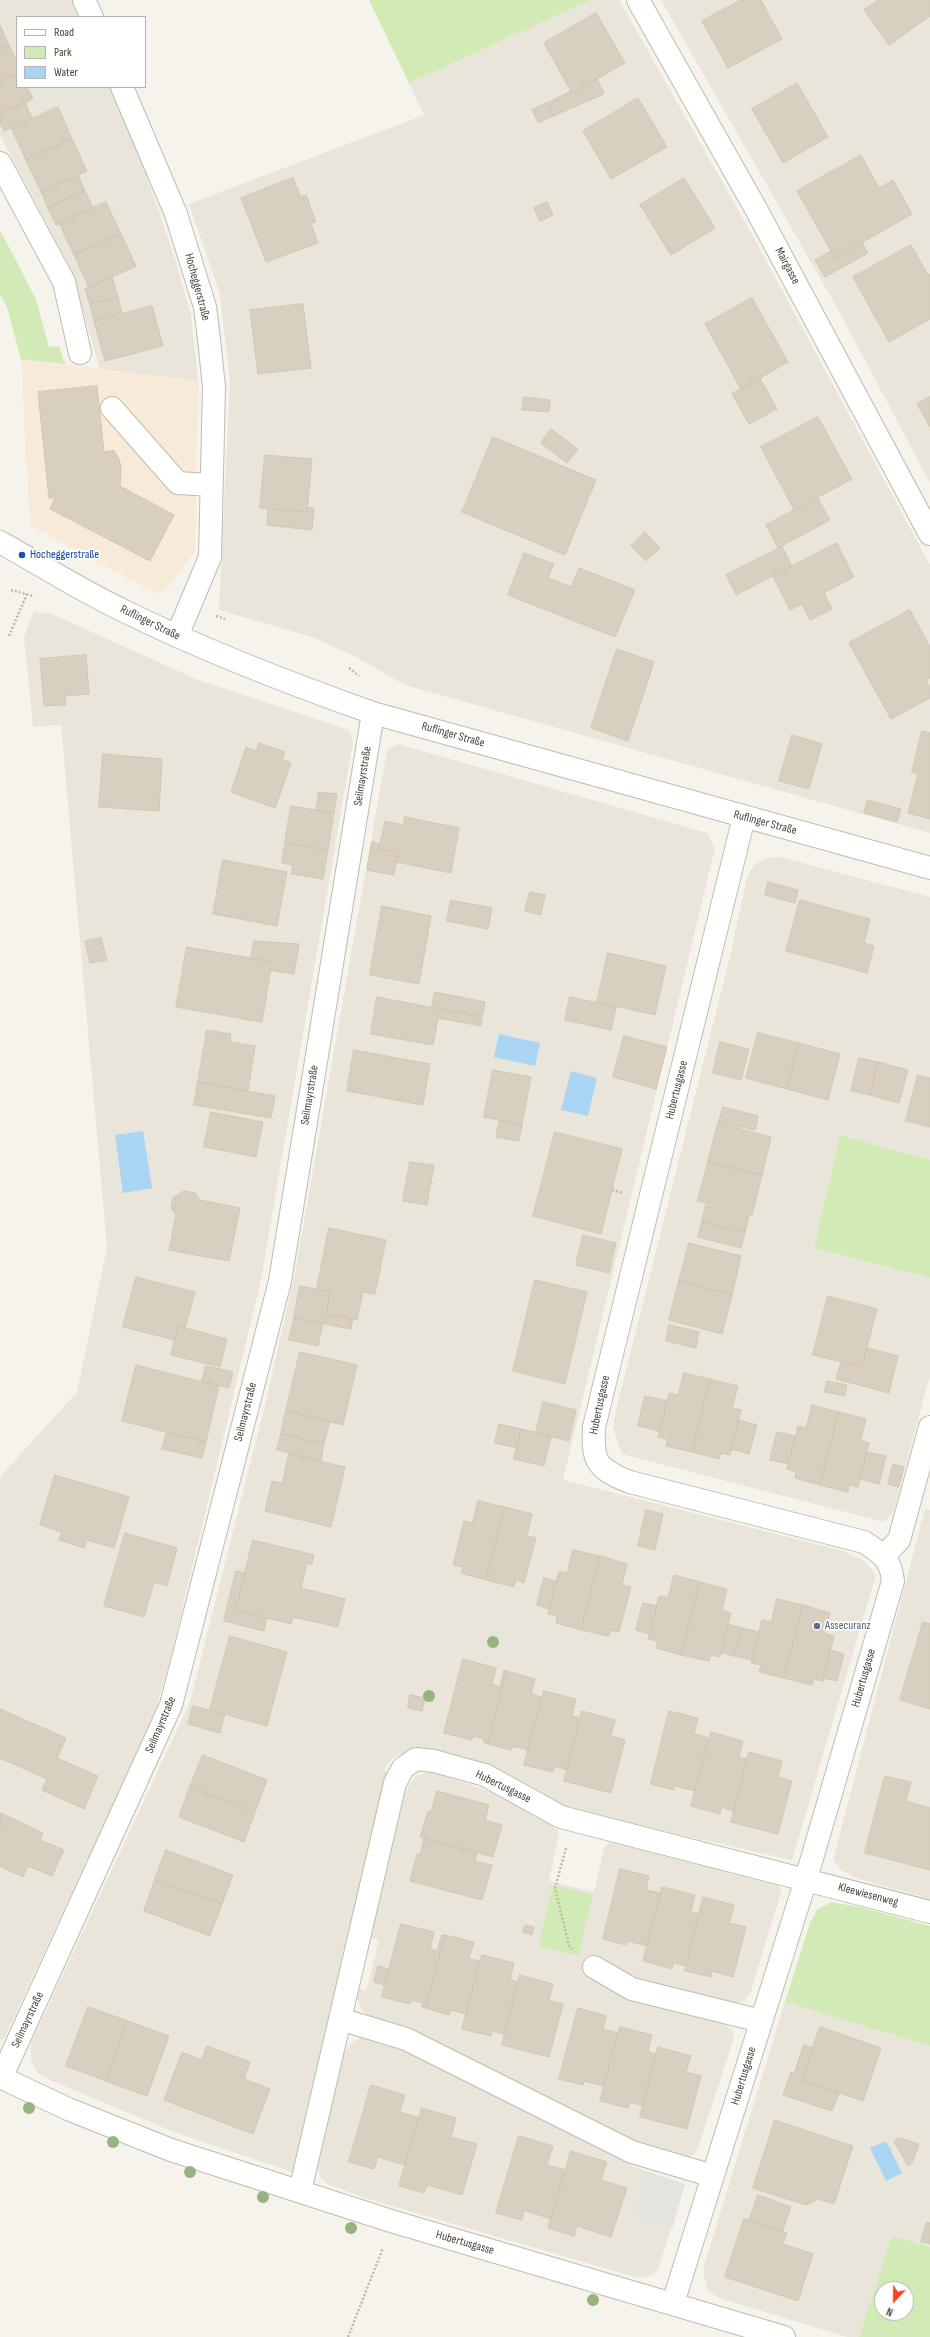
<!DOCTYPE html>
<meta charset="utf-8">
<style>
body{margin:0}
#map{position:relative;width:930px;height:2337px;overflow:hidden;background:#f6f3ec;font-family:"Sofia Sans Condensed",sans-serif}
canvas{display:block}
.legend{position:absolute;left:16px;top:16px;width:130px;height:72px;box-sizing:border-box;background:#fff;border:1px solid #b7b4b0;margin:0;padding:5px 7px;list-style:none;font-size:12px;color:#4b4439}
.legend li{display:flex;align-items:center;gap:8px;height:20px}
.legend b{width:20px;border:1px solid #b7b4b0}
.north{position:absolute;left:874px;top:2281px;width:40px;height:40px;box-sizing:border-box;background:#fff;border:1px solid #b7b4b0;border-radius:50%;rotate:202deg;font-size:11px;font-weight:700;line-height:16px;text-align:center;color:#4b4439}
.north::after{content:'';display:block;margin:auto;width:14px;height:18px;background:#fc3f1d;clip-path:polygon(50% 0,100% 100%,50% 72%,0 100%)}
</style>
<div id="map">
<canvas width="930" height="2337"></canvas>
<ul class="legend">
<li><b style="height:5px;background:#fff"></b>Road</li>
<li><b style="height:11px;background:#d2eab5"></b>Park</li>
<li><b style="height:11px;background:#a9d4f2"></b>Water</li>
</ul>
<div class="north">N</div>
</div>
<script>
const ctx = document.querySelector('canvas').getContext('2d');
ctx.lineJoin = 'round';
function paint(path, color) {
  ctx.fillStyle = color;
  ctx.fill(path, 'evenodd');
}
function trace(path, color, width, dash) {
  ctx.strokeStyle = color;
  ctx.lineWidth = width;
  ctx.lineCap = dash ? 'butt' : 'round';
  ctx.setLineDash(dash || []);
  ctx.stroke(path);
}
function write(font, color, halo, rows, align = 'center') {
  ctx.font = font + ' "Sofia Sans Condensed",sans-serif';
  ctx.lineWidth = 3.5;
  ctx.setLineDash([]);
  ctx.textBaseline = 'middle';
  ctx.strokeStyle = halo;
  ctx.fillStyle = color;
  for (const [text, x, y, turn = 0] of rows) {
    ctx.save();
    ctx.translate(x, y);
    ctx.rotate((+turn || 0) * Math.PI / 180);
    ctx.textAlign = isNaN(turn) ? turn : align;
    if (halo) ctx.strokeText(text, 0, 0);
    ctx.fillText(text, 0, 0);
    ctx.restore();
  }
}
const residential = new Path2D(`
 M0,0H72L80,17H17V87H110L144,168L174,256L191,315L198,381L100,369L71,269L0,135Z
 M591,0H619L750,231L930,565V833L405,685L356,657L312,637L219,610L230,382L220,294L189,204L424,115L409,83Z
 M661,0H930V483L840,313Z
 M34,611L52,614L198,680L349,730L353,741L261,1280L168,1668L154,1716L4,2039L0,2041V1477L77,1392L107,1248L61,725L33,727L24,637Z
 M398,744L707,833L715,848L563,1480L843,1551L864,1561L876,1575L792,1860L580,1812L407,1752L392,1758L384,1771L295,2173L174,2132L50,2080L37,2072L31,2061V2043L190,1702L265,1405L295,1273L387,750Z
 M780,857L930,897V1160L840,1135L814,1248L930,1278V1375L893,1513L884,1522L622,1454L613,1428L616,1410L730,957L747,878L754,865L766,858Z
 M925,1509L930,1510V1899L859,1879L843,1871L833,1860Z
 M431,1772L504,1796L545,1820L559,1832L549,1881L594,1892L604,1849L608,1843L615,1839L774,1882L782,1889L750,1994L744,2001L736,2004L596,1978L715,2017L732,2030L734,2038L698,2148L694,2155L685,2157L636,2143L369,2017L361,2008L357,1998V1989L366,1991L379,1940L369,1937L406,1790L416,1776Z
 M785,2002L930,2046V2247L892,2235L859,2337H847L716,2297L707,2288L704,2276V2266Z
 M362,2037L390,2043L637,2168L685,2184L658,2270L650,2276L638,2278L365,2198L327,2184L320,2177L317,2164L341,2056L351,2043Z`);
const commercial = new Path2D(`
 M21,359L198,381L195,551L168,587L157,594L30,525Z`);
const green = new Path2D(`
 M369,0H591L409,83Z
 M0,230L36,299L49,347L59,346L65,364L21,359L7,307L0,294Z
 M840,1135L930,1160V1278L814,1248Z
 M384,1771L386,1772L295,2173Z
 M553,1885L593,1895L578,1956L538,1946Z
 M831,1902L860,1907L930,1926V2046L785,2002L810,1923L817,1910Z
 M892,2235L930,2247V2337H859ZM882,2289H906V2313H882Z`);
const parking = new Path2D(`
 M648,2172L685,2184L672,2229L633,2217Z`);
const water = new Path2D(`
 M499,1034L540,1043L535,1066L494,1057Z
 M571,1071L597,1078L588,1116L561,1110Z
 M143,1131L152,1188L123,1193L115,1135Z
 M886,2141L902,2173L886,2181L870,2148Z`);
const building = new Path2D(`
 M741,0H761L782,39L728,68L702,21Z
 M878,0H930V16L889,45L864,10Z
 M596,13L625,63L572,93L544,43Z
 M0,25L9,45L0,49Z
 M9,45L17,62V74L0,82V49Z
 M17,74V87H27L33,99L0,114V82Z
 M597,79L604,94L553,116L547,103L571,91L572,93Z
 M797,83L828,137L783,163L752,109Z
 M638,98L667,147L611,179L583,131Z
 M25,102L32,118L4,131L0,123V114Z
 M547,103L553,116L538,123L532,110Z
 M58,107L72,139L26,160L11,128Z
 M72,139L87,171L41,192L26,160Z
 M861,155L879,188L893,180L912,214L835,258L797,191Z
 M78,175L85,191L48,208L41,192Z
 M293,178L301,197L306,195L316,222L311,223L318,243L266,262L241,198Z
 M684,178L715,228L671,255L640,205Z
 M85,191L93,208L56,225L48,208Z
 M106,202L121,234L74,255L59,223Z
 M547,202L553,215L540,221L534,208Z
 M121,234L136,266L89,288L74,255Z
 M862,243L868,253L825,277L815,260L831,251L835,258Z
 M911,245L928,275L930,274V319L889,342L853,277Z
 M112,277L118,297L90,304L85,289Z
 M118,297L122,313L94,321L90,304Z
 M752,298L788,362L741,389L705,324Z
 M303,304L311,368L258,374L250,310Z
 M152,306L163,346L105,361L94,321Z
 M760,378L777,409L749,424L732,394Z
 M97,386L104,452L114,450L119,459L121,467L120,486L174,515L150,561L50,509L55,498H49L38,392Z
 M524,397L550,400L549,412L522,410Z
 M930,397V427L917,404Z
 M818,417L852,479L794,510L761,447Z
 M551,429L578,449L567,463L541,443Z
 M493,437L596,480L565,555L462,512Z
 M265,455L312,459L307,512L260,508Z
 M818,498L830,520L778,548L766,525Z
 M307,507L314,508L312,530L267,525L268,509L307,512Z
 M645,532L660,548L646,561L631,546Z
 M837,543L854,577L824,593L832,609L810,620L802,604L790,610L773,576Z
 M782,547L792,566L736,595L726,575Z
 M524,553L554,564L548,578L571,587L579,568L635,590L615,637L508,595Z
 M910,610L930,647V678L926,680L930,688V698L891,719L849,643Z
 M617,649L654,662L628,741L591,728Z
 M86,655L89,694L65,696L66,705L44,706L40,659Z
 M922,731L930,733V819L908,813L918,774L912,772Z
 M792,735L822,744L809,789L779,781Z
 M259,743L285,752L282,759L291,763L275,808L231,792L246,747L256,751Z
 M103,754L162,759L159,811L99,807Z
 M319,792L337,794L334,813L316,810Z
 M868,800L901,809L897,822L864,813Z
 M291,806L334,813L328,850L285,843Z
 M405,817L459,828L451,873L396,862L398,853L379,849L385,821L403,825Z
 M372,842L380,844L379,849L398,853L394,875L367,870Z
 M285,843L328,850L323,879L291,874L293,865L282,863Z
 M223,860L287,872L277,926L213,914Z
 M768,882L798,890L795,903L765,895Z
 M530,892L545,895L541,915L525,911Z
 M451,900L492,908L488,929L447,921Z
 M800,900L870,919L864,943L874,946L867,973L786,951Z
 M382,906L431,916L419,984L370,975Z
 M101,938L107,960L90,963L85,941Z
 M254,941L299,944L294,974L271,970L272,962L251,958Z
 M187,947L272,962L262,1022L176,1007Z
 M608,953L666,966L655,1015L597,1002Z
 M435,992L485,1002L482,1017L432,1007Z
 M377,997L482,1017L481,1026L438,1018L433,1045L371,1034Z
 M570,997L616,1007L611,1030L565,1020Z
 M207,1030L231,1034L230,1042L255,1046L248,1091L198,1082Z
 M758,1033L799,1043L787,1089L746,1078Z
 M624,1036L667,1047L656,1089L613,1077Z
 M720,1042L749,1049L741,1080L713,1073Z
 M799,1043L840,1054L828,1100L787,1089Z
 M354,1050L430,1064L423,1105L347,1091Z
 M859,1058L878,1062L870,1095L851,1091Z
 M878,1062L908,1070L899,1103L870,1095Z
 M493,1070L531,1077L522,1125L484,1117Z
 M918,1075L930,1078V1127L906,1121Z
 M198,1082L275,1096L271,1118L194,1105Z
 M723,1107L758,1116L755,1130L719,1122Z
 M211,1112L263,1122L256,1157L204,1147Z
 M500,1120L522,1125L519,1141L496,1137Z
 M718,1123L771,1137L762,1175L708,1162Z
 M555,1132L622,1149L601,1234L533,1216Z
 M410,1162L434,1165L427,1205L403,1201Z
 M708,1162L762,1175L752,1215L698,1201Z
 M184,1191L195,1193L200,1200L240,1208L229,1261L169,1250L176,1215L171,1208L173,1198Z
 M706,1205L749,1216L745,1232L702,1222Z
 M702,1222L745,1232L741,1248L698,1237Z
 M329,1228L386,1240L375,1294L363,1292L357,1320L326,1314L330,1292L317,1289Z
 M583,1235L616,1243L609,1273L576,1265Z
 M689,1243L741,1256L732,1295L679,1281Z
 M136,1277L195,1292L185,1328L178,1326L175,1340L123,1327Z
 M535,1280L587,1292L565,1384L513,1371Z
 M679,1281L732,1295L722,1334L669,1320Z
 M300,1286L330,1292L326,1314L353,1319L351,1329L294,1318Z
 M828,1296L877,1309L862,1367L813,1355Z
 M294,1318L323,1323L318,1346L289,1340Z
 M669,1325L699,1332L696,1348L666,1341Z
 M178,1326L227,1339L220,1367L171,1355Z
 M867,1348L898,1356L889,1393L836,1379L841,1362L862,1367Z
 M300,1352L357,1365L343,1425L286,1411Z
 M136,1365L219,1386L206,1442L122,1421Z
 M206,1366L233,1372L229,1388L202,1381Z
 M684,1373L710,1379L692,1452L666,1446L668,1439L658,1437L669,1393L678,1395Z
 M710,1379L738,1386L732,1408L741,1410L730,1455L721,1453L719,1459L692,1452Z
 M827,1381L847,1385L845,1396L825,1392Z
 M645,1396L668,1401L660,1431L638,1426Z
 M543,1402L576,1410L569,1441L536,1433Z
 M812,1405L839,1412L820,1485L795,1478L796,1472L787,1469L798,1426L806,1428Z
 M286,1411L330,1421L324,1444L281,1434Z
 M839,1412L866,1419L861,1440L869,1443L858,1487L849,1485L848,1492L820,1485Z
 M739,1420L757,1425L749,1454L731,1449Z
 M499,1424L521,1429L517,1448L495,1443Z
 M521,1429L551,1436L544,1466L514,1459Z
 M167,1432L206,1442L202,1458L162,1449Z
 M777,1432L795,1436L788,1464L770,1460Z
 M281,1434L324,1444L321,1461L277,1450Z
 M867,1452L886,1456L879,1484L860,1479Z
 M289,1454L345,1467L331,1527L265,1511L272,1481L282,1483Z
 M893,1464L904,1467L899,1487L888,1484Z
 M55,1475L129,1497L114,1548L87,1540L84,1548L59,1540L62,1532L40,1525Z
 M478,1501L505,1507L486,1580L461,1573L463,1567L453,1565L464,1521L472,1523Z
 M505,1507L532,1514L527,1536L536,1538L524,1583L516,1580L514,1587L486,1580Z
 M646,1510L663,1514L655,1550L638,1546Z
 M125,1533L177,1548L167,1586L154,1582L144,1617L104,1606Z
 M253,1540L314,1555L312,1564L307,1563L301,1588L345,1599L338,1627L293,1617L291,1624L236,1610Z
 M573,1550L600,1556L581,1630L556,1623L557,1616L548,1614L559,1571L567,1573Z
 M600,1556L627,1564L622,1585L631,1587L619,1632L610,1630L609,1636L581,1630Z
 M236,1571L245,1573L236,1610L267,1618L264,1631L224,1621Z
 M674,1575L700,1582L681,1655L656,1648L658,1641L648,1639L659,1596L668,1598Z
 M544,1578L556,1581L549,1609L537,1605Z
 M700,1582L727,1589L722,1610L731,1613L720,1657L711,1655L709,1661L681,1655Z
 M777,1599L803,1605L784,1678L759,1672L761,1665L751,1663L762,1620L771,1622Z
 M643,1603L657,1606L650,1634L636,1630Z
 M803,1605L830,1613L825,1634L834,1636L823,1681L814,1679L812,1685L784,1678Z
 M923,1622L930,1624V1709L900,1700Z
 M728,1624L742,1628L734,1656L721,1653Z
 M742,1628L759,1632L752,1660L734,1656Z
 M230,1636L287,1652L267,1726L210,1710Z
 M830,1650L844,1654L837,1681L823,1678Z
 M463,1659L496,1668L492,1684L500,1687L504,1670L507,1671L488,1744L484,1743V1739L473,1736L472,1740L444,1733Z
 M507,1671L535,1679L531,1694L542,1697L528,1750L513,1746L511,1750L488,1744Z
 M544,1691L576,1699L572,1716L580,1718L567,1770L554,1766L553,1772L524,1765Z
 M410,1695L425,1698L422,1711L408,1708Z
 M193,1706L225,1714L220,1733L188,1724Z
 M0,1709L66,1738L57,1758L98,1776L84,1809L42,1790L47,1779L0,1758Z
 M582,1711L615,1720L611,1736L625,1740L611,1793L564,1781Z
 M669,1711L698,1718L694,1734L709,1738L695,1791L675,1786L674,1790L651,1784Z
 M711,1732L743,1741L739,1757L747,1759L734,1811L721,1807L720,1814L691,1806Z
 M749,1752L782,1761L778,1777L792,1781L778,1834L731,1822Z
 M203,1755L267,1780L255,1812L190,1787Z
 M885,1776L911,1782L906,1801L930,1808V1870L865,1853Z
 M190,1787L255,1812L244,1842L179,1817Z
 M437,1791L489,1805L485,1820L502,1825L493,1857L420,1837L428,1811L431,1812Z
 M1,1813L43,1833L40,1840L64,1850L52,1876L28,1866L23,1877L0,1866Z
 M424,1839L477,1853L475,1861L492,1865L482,1900L410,1881L417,1854L420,1855Z
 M166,1850L233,1875L222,1904L155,1880Z
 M620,1869L649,1876L646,1890L661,1893L647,1946L627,1941L626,1945L603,1939Z
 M155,1880L222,1904L210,1936L144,1911Z
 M662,1887L695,1895L691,1912L699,1914L686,1966L673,1963L672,1969L643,1961Z
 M703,1897L734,1905L729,1923L746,1927L733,1977L712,1971L711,1977L685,1971Z
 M401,1924L434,1932L430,1949L437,1951L442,1935H445L426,2008L422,2007L423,2003L411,2000L410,2004L382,1997Z
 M525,1925L534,1927L532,1935L523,1932Z
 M445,1935L474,1942L469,1959L480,1961L466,2014L451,2010L449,2015L426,2008Z
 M482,1955L514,1963L510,1980L518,1982L505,2034L492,2031L491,2036L462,2029Z
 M378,1966L389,1969L385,1985L374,1982Z
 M520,1975L553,1984L549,2001L563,2004L549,2057L502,2045Z
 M88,2007L128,2021L106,2081L66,2066Z
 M578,2008L606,2016L603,2029L618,2033L604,2086L584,2081L583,2085L559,2079Z
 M128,2021L169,2036L147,2096L106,2081Z
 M620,2027L652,2035L648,2052L656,2054L643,2106L630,2102L628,2108L600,2101Z
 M820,2027L881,2048L863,2101L802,2080Z
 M804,2045L813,2048L802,2080L839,2093L832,2111L783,2095L791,2072L794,2073Z
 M207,2046L250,2062L244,2079L270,2089L253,2134L164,2100L182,2052L201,2060Z
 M658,2047L691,2056L686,2072L701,2076L687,2129L640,2117Z
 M371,2085L405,2095L400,2112L419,2118L405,2165L378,2157L374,2169L349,2162Z
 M422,2108L456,2118L451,2137L477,2144L462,2195L427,2185L424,2193L399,2186Z
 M775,2120L853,2146L834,2204L818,2199L806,2205L753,2188Z
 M519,2136L553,2146L547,2165L565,2170L551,2219L524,2210L522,2220L496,2213Z
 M901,2138L919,2144L912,2163L908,2166L894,2141Z
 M571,2151L607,2162L601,2180L627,2188L611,2237L577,2226L574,2236L548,2228Z
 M758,2195L791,2207L782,2232L749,2221Z
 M744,2219L787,2233L783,2244L813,2254L798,2301L725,2277Z
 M927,2222L930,2223V2244L921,2242Z`);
const path = new Path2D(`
 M11,590L33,596
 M216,616L225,619
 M9,636L27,594
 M349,668L359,676
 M612,1190L623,1193
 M566,1848L555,1888L569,1946L572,1949
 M348,2337L383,2248`);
const minor = new Path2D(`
 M84,0L92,17
 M638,0L756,209L930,534
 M122,87L176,214L205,307L209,339L214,387L210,557L177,636
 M0,163L64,282L80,353
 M112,408L178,483L211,485
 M0,542C41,565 82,591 124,611C205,651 288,683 373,713L930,868
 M884,1556L899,1540L930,1427
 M594,1967L632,1989L761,2021
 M340,2019L406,2039L632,2152L713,2176
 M0,2077L68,2109L171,2150L391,2221L784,2337
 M1,2078L171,1705L280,1281L373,713
 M300,2191L395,1783L403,1768L416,1759L434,1761L485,1775L561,1817L930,1912
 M673,2303L806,1879L893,1581C891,1559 881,1553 864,1542L630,1482C597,1469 592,1462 594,1427L744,817`);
const trees = [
 [493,1642],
 [429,1696],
 [29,2108],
 [113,2142],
 [190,2172],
 [263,2197],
 [351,2228],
 [593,2300]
];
const markers = [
 [22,555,4,"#1a4fb4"],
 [817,1626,4,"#5c6f8a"]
];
const streetNames = [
 ["Mairgasse",787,266,62],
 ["Hocheggerstraße",197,287,75],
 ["Ruflinger Straße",150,623,26],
 ["Ruflinger Straße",453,735,16],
 ["Seilmayrstraße",363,776,-81],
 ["Ruflinger Straße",765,823,15],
 ["Hubertusgasse",677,1090,-76],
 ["Seilmayrstraße",310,1095,-81],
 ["Hubertusgasse",600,1405,-78],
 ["Seilmayrstraße",246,1412,-76],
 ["Hubertusgasse",864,1678,-74],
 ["Seilmayrstraße",161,1725,-67],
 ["Hubertusgasse",503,1787,26],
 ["Kleewiesenweg",868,1895,15],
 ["Seilmayrstraße",28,2020,-65],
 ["Hubertusgasse",744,2076,-73],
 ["Hubertusgasse",465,2243,16]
];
const transitNames = [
 ["Hocheggerstraße",30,555]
];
const serviceNames = [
 ["Assecuranz",825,1626]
];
paint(residential, '#eae5da');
paint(commercial, '#f7ead8');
paint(green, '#d2eab5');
paint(parking, '#e5e3e0');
paint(water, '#a9d4f2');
paint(building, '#d8cfc1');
trace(building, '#d3c7b4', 1);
trace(minor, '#c2bbae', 24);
trace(path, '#c4b79f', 2.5, [2, 2]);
trace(minor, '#fff', 22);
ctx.fillStyle = '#97b381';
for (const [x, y] of trees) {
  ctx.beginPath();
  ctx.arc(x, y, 6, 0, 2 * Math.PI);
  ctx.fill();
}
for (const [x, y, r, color] of markers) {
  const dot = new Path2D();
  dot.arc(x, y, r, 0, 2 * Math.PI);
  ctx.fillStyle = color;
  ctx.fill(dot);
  trace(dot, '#fff', 1.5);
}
write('12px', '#4b4439', '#fff', streetNames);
write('12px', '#164399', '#fff', transitNames, 'left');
write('12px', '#4e5e75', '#fff', serviceNames, 'left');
</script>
